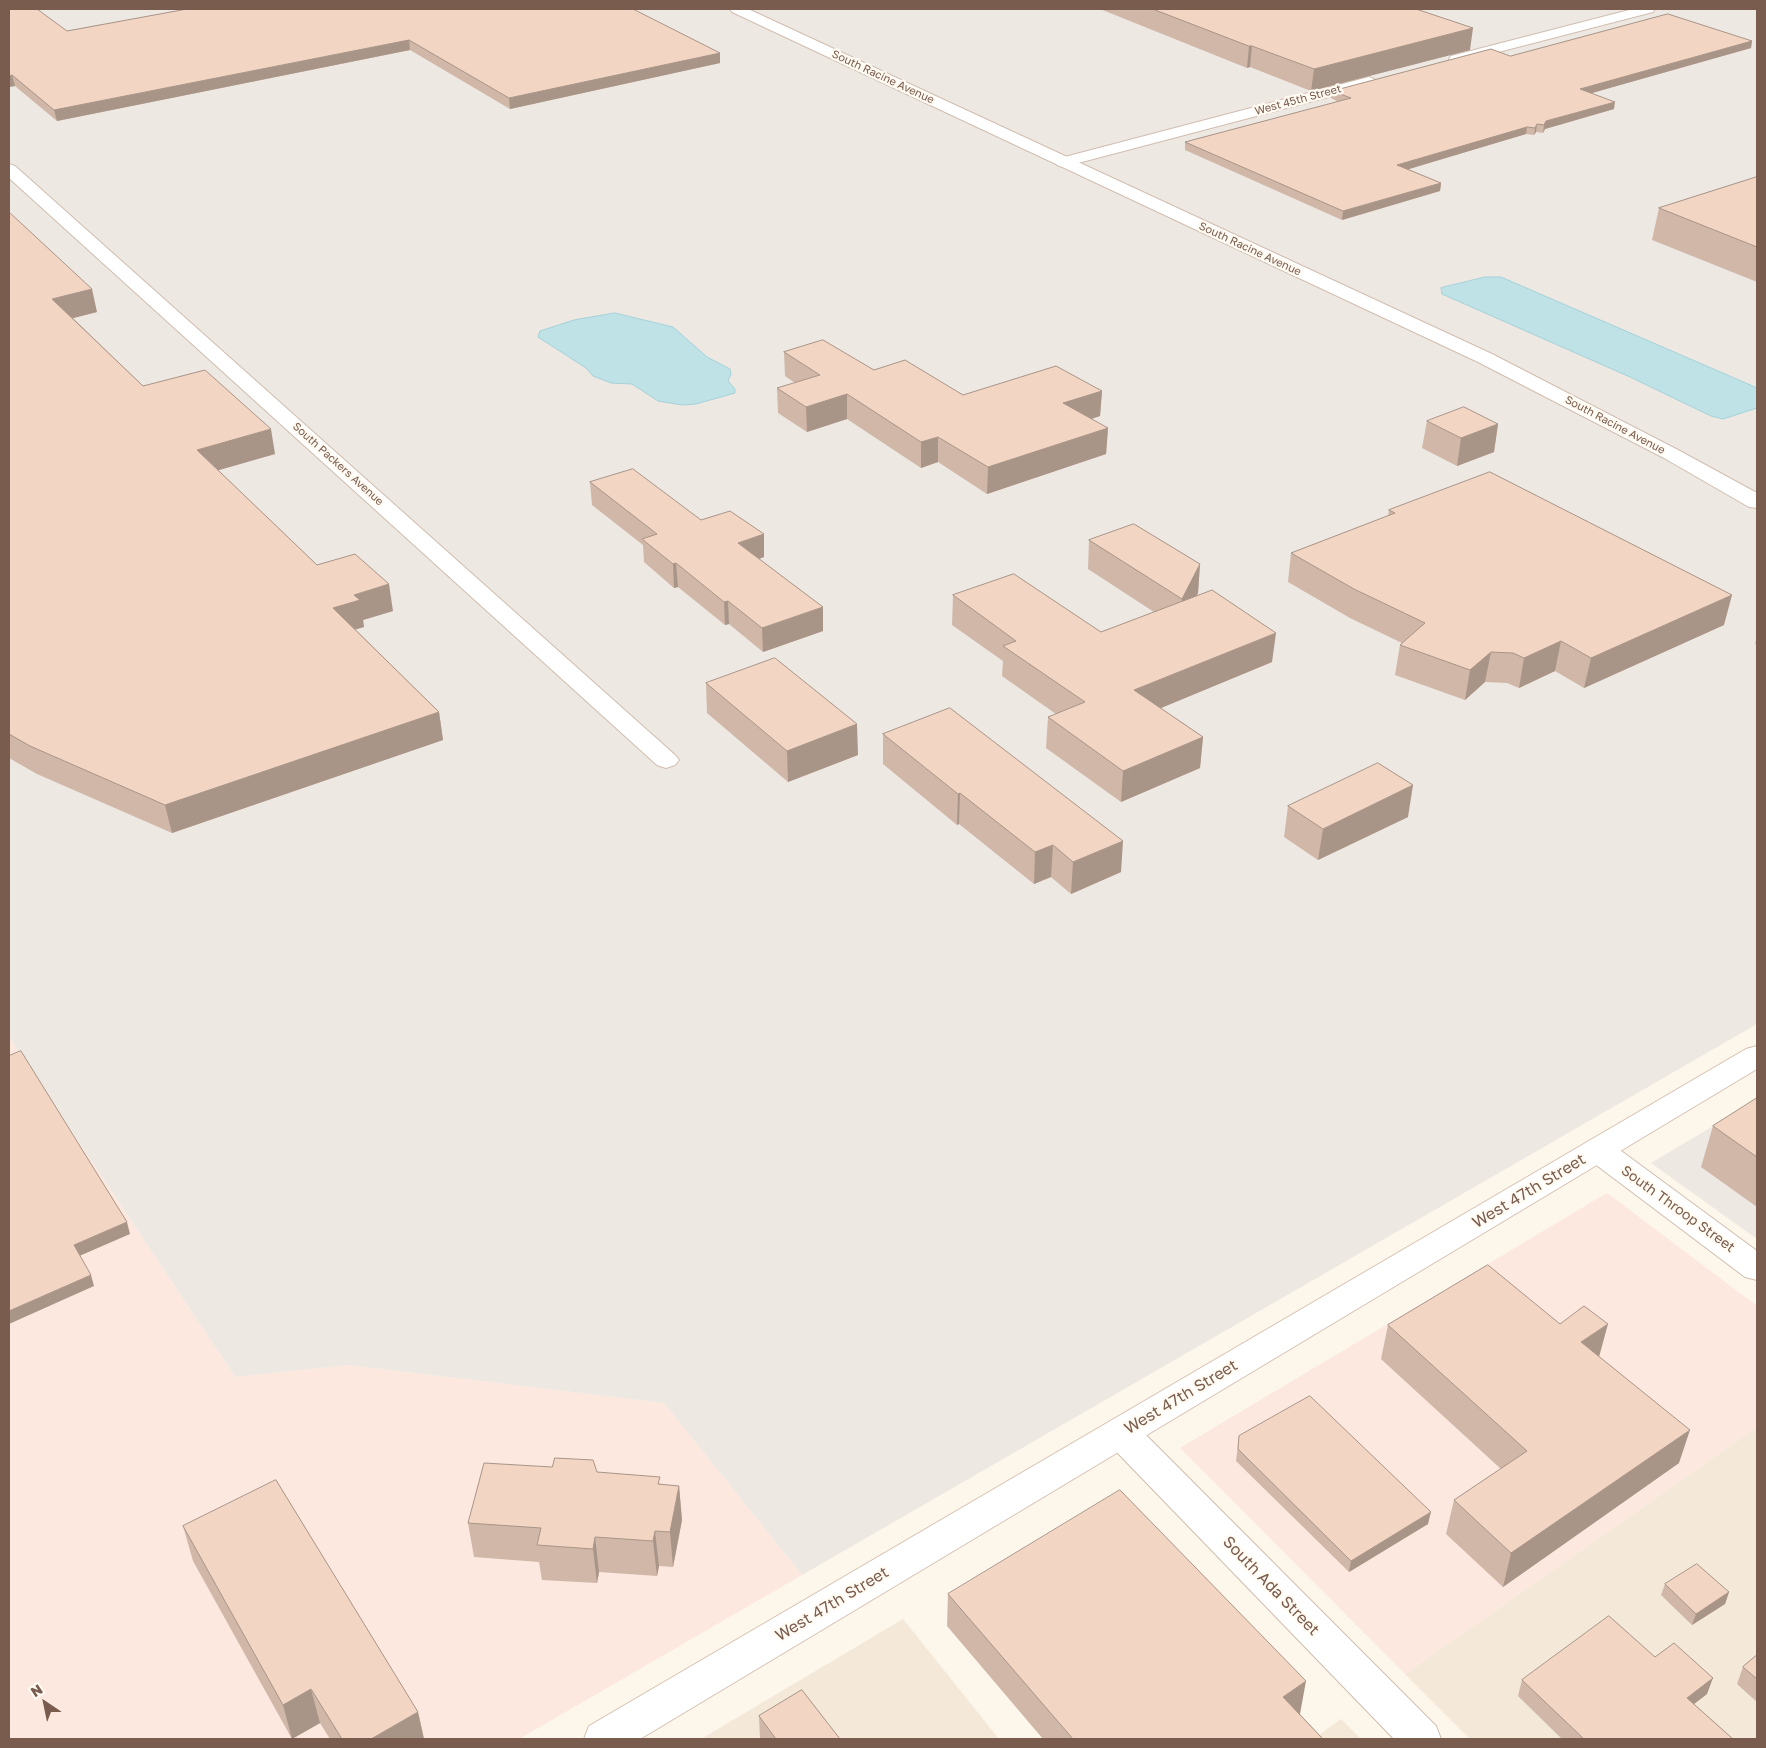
<!DOCTYPE html>
<style>
body{margin:0}
#map{position:relative;width:1766px;height:1748px;overflow:hidden;background:#fdf6eb;font-family:"Golos Text",sans-serif}
canvas{display:block}
.frame{position:absolute;inset:0;border:10px solid #795c4d;pointer-events:none}
.north{position:absolute;left:20px;top:1678px;width:50px;height:50px;-webkit-text-stroke:4px #fffaf2;paint-order:stroke;rotate:326deg;font-size:14px;font-weight:700;line-height:20px;text-align:center;color:#795c4d}
.north::after{content:'';display:block;margin:auto;width:18px;height:22px;background:#795c4d;clip-path:polygon(50% 0,100% 100%,50% 72%,0 100%)}
</style>
<div id="map">
<canvas width="1766" height="1748"></canvas>
<div class="frame"></div>
<div class="north">N</div>
</div>
<script>
const ctx = document.querySelector('canvas').getContext('2d');
ctx.lineJoin = 'round';
function paint(path, color) {
  ctx.fillStyle = color;
  ctx.fill(path, 'evenodd');
}
function trace(path, color, width, dash) {
  ctx.strokeStyle = color;
  ctx.lineWidth = width;
  ctx.lineCap = dash ? 'butt' : 'round';
  ctx.setLineDash(dash || []);
  ctx.stroke(path);
}
function write(font, color, halo, rows, align = 'center') {
  ctx.font = font + ' "Golos Text",sans-serif';
  ctx.lineWidth = 4.5;
  ctx.setLineDash([]);
  ctx.textBaseline = 'middle';
  ctx.strokeStyle = halo;
  ctx.fillStyle = color;
  for (const [text, x, y, turn = 0] of rows) {
    ctx.save();
    ctx.translate(x, y);
    ctx.rotate((+turn || 0) * Math.PI / 180);
    ctx.textAlign = isNaN(turn) ? turn : align;
    if (halo) ctx.strokeText(text, 0, 0);
    ctx.fillText(text, 0, 0);
    ctx.restore();
  }
}
const residential = new Path2D(`
 M1757,1427V1739H1470L1405,1674Z
 M903,1619L999,1739H701Z
 M1341,1719L1361,1739H1313Z`);
const commercial = new Path2D(`
 M9,1037L235,1377L348,1365L664,1403L802,1575L519,1739H9Z
 M1607,1193L1757,1306V1427L1405,1674L1180,1448Z`);
const industrial = new Path2D(`
 M9,9H1757V1024L802,1575L664,1403L348,1365L235,1377L9,1037Z
 M1757,1100V1239L1651,1163Z`);
const water = new Path2D(`
 M1485,277H1501L1755,387L1757,388V408L1723,419L1711,416L1630,377L1442,294L1441,288Z
 M615,313L673,327L707,357L730,369L731,374L728,381L735,389V393L696,404L682,405L658,401L632,384L611,383L593,376L586,368L538,337L540,331L574,320Z`);
const minor = new Path2D(`
 M1633,9H1655L1653,12L1456,63L1451,62L1449,59L1451,56Z
 M1369,77L1374,79L1377,82L1374,85L1063,167L1057,165L1055,162L1057,159Z
 M9,164L15,166L675,755L679,760L675,765L666,768L657,765L9,178Z
 M1598,1139L1609,1142L1757,1251V1280L1745,1277L1587,1158L1582,1150L1587,1142Z
 M1121,1419L1134,1423L1436,1726L1441,1739H1394L1108,1443L1103,1433L1108,1423Z`);
const tertiary = new Path2D(`
 M730,9H748L1492,354L1678,450L1757,493V508L1749,507L1664,458L1478,362L732,12Z`);
const secondary = new Path2D(`
 M1757,1046V1069L640,1739H584L589,1726L1746,1049Z`);
const wall = new Path2D(`
 M9,9L67,31L187,9L720,63L510,109L410,50L57,121L15,86L9,87Z
 M1100,9H1416L1470,50L1311,91L1250,67L1247,68Z
 M1752,41L1751,48L1591,93L1614,109L1545,129L1543,133L1536,132L1534,135L1526,134L1408,169L1441,183L1440,191L1342,220L1185,150V142L1339,102L1331,98L1332,91L1510,56Z
 M1757,177V282L1652,240L1659,208Z
 M9,212L97,312L73,318L143,386L275,454L218,470L317,565L393,611L363,620L364,627L355,629L439,712L443,740L172,833L37,774L9,758Z
 M784,352L874,370L963,395L1102,391L1100,416L1091,419L1108,428L1106,454L987,494L938,462L921,468L847,419L807,432L778,413L777,388L795,383L785,376Z
 M1427,421L1498,424L1494,452L1457,466L1422,448Z
 M590,482L701,520L764,534V557L759,559L823,607V631L763,652L729,624L725,625L678,587L674,588L644,562L643,545L592,505Z
 M1389,510L1724,625L1584,688L1555,671L1519,688L1507,683L1485,682L1465,700L1395,675L1400,645L1402,643L1350,618L1288,582L1291,553L1388,516Z
 M1089,540L1200,564L1198,593L1196,596L1272,662L1161,708L1203,737L1200,768L1121,802L1046,748L1048,717L1056,714L1002,676L1003,661L952,625L953,595L1101,632L1154,612L1088,569Z
 M1757,636V645L1755,644Z
 M706,683L858,755L788,782L707,713Z
 M883,734L1121,872L1071,894L1051,877L1034,884L959,824L957,825L883,764Z
 M1288,806L1408,817L1318,860L1284,837Z
 M1757,1098V1207L1701,1167L1713,1126Z
 M1388,1325L1599,1356L1679,1463L1503,1587L1446,1534L1454,1500L1501,1469L1381,1359Z
 M1239,1436L1428,1524L1349,1572L1236,1461Z
 M597,1472L661,1484L679,1486L682,1520L673,1567L659,1566L657,1576L599,1572L597,1583L542,1580L539,1562L474,1557L468,1523Z
 M183,1526L418,1712L424,1739H330L320,1723L292,1739L193,1561Z
 M1665,1584L1729,1592L1725,1604L1692,1625L1661,1595Z
 M948,1594L1300,1714L1323,1739H1043L947,1626Z
 M1757,1655V1702L1737,1684L1743,1667Z
 M1655,1657L1707,1694L1694,1704L1733,1739H1562L1518,1696L1522,1680Z
 M759,1716L840,1739H761L760,1738Z`);
const shadedWall = new Path2D(`
 M1473,28L1470,50L1311,91L1314,69Z
 M409,40L410,50L57,121L54,110Z
 M1752,41L1751,48L1578,97L1580,89Z
 M1249,46H1252L1250,67L1247,68Z
 M720,53V63L510,109L509,98Z
 M12,75L15,86L9,87V76Z
 M1615,102L1614,109L1545,129L1543,133L1544,125L1546,121Z
 M1537,124L1536,132L1534,135L1535,128Z
 M1527,127L1526,134L1396,173L1397,165Z
 M1441,183L1440,191L1342,220L1343,211Z
 M92,289L97,312L58,322L52,299Z
 M1102,391L1100,416L1062,429L1063,403Z
 M847,394V419L807,432L806,407Z
 M1498,424L1494,452L1457,466L1461,438Z
 M1108,428L1106,454L987,494L988,467Z
 M271,429L275,454L202,475L197,450Z
 M938,437V462L921,468V442Z
 M764,534V557L739,566L738,543Z
 M676,563L678,587L674,588L673,564Z
 M1200,564L1198,593L1179,629L1182,599Z
 M389,584L393,611L363,620L364,627L337,635L333,608L354,595Z
 M1732,595L1724,625L1584,688L1591,658Z
 M728,601L729,624L725,625L724,602Z
 M823,607V631L763,652L762,628Z
 M1276,633L1272,662L1132,720L1134,690Z
 M1561,641L1555,671L1519,688L1524,658Z
 M1491,652L1485,682L1465,700L1470,670Z
 M439,712L443,740L172,833L165,805Z
 M857,724L858,755L788,782L787,751Z
 M1203,737L1200,768L1121,802L1123,771Z
 M1413,785L1408,817L1318,860L1323,829Z
 M960,793L959,824L957,825L958,794Z
 M1123,841L1121,872L1071,894L1073,862Z
 M1053,845L1051,877L1034,884L1035,852Z
 M127,1222L130,1234L77,1257L74,1245Z
 M91,1275L94,1286L9,1324V1311Z
 M1608,1324L1599,1357L1581,1342Z
 M1690,1430L1679,1463L1503,1587L1511,1553Z
 M679,1486L682,1520L673,1567L670,1532Z
 M1431,1512L1428,1524L1349,1572L1351,1561Z
 M655,1531L659,1566L657,1576L653,1541Z
 M595,1537L599,1572L597,1583L593,1549Z
 M1729,1592L1725,1604L1692,1625L1696,1614Z
 M1713,1678L1707,1694L1681,1714L1687,1698Z
 M1306,1681L1300,1714L1278,1729L1283,1697Z
 M311,1689L320,1723L292,1739L283,1705Z
 M418,1712L424,1739H371Z`);
const building = new Path2D(`
 M9,9H37L67,31L187,9H633L720,53L509,98L409,40L54,110L12,75L9,76Z
 M1153,9H1416L1473,28L1314,69L1252,46H1249Z
 M1668,14L1752,41L1580,89L1615,102L1546,121L1544,125L1537,124L1535,128L1527,127L1397,165L1441,183L1343,211L1185,142L1351,98L1332,91L1491,49L1510,56Z
 M1757,177V247L1659,208Z
 M9,212L92,289L52,299L143,386L205,370L271,429L197,450L317,565L355,554L389,584L354,595L360,600L333,608L439,712L165,805L30,746L9,734Z
 M823,340L874,370L905,360L963,395L1056,366L1102,391L1063,403L1108,428L988,467L938,437L921,442L847,394L806,407L777,388L820,375L784,352Z
 M1464,407L1498,424L1461,438L1427,421Z
 M633,469L701,520L730,511L764,534L738,543L823,607L762,628L728,601L724,602L676,563L673,564L642,539L657,534L590,482Z
 M1490,472L1732,595L1591,658L1561,641L1524,658L1513,653L1491,652L1470,670L1400,645L1425,623L1354,589L1291,553L1395,513L1389,510Z
 M1134,524L1200,564L1182,599L1089,540Z
 M1014,574L1101,632L1212,590L1276,633L1134,690L1203,737L1123,771L1048,717L1085,702L1003,646L1016,641L953,595Z
 M775,658L857,724L787,751L706,683Z
 M950,708L1123,841L1073,862L1053,845L1035,852L960,793L958,794L883,734Z
 M1378,763L1413,785L1323,829L1288,806Z
 M21,1051L127,1222L74,1245L91,1275L9,1311V1056Z
 M1757,1098V1157L1713,1126Z
 M1488,1265L1560,1324L1584,1306L1608,1324L1581,1342L1690,1430L1511,1553L1454,1500L1527,1451L1388,1325Z
 M1310,1396L1431,1512L1351,1561L1238,1449L1239,1436Z
 M555,1458L593,1460L597,1472L660,1477L658,1484L679,1486L670,1532L655,1531L653,1541L595,1537L593,1549L537,1545L541,1528L468,1523L484,1463L552,1467Z
 M276,1480L418,1712L371,1739H342L311,1689L283,1705L183,1526Z
 M1120,1490L1306,1681L1283,1697L1323,1739H1073L948,1594Z
 M1697,1564L1729,1592L1696,1614L1665,1584Z
 M1609,1616L1655,1657L1674,1643L1713,1678L1687,1698L1733,1739H1584L1522,1680Z
 M1757,1655V1679L1743,1667Z
 M802,1690L840,1739H776L759,1716Z`);
const farStreetnames = [
 ["South Racine Avenue",883,77,25],
 ["West 45th Street",1298,100,-15],
 ["South Racine Avenue",1250,249,25],
 ["South Racine Avenue",1615,425,28],
 ["South Packers Avenue",338,464,42]
];
const streetNames = [
 ["South Throop Street",1678,1209,36]
];
const nearStreetnames = [
 ["West 47th Street",1529,1191,-31],
 ["West 47th Street",1181,1397,-31],
 ["South Ada Street",1271,1586,46],
 ["West 47th Street",832,1604,-31]
];
paint(residential, '#f4e8d9');
paint(commercial, '#fce8df');
paint(industrial, '#eee8e3');
paint(water, '#bfe2e7');
trace(water, '#a5d2d9', 1);
trace(minor, '#d0beb0', 2);
trace(tertiary, '#d0beb0', 2);
trace(secondary, '#d5c0b0', 2);
paint(minor, '#fff');
paint(tertiary, '#fff');
paint(secondary, '#fff');
paint(wall, '#d0b7a8');
paint(shadedWall, '#a99588');
paint(building, '#f2d5c3');
trace(building, '#a99588', 1);
write('11px', '#795c4d', '#fffaf2', farStreetnames);
write('14px', '#795c4d', '#fffaf2', streetNames);
write('16px', '#795c4d', '#fffaf2', nearStreetnames);
</script>
